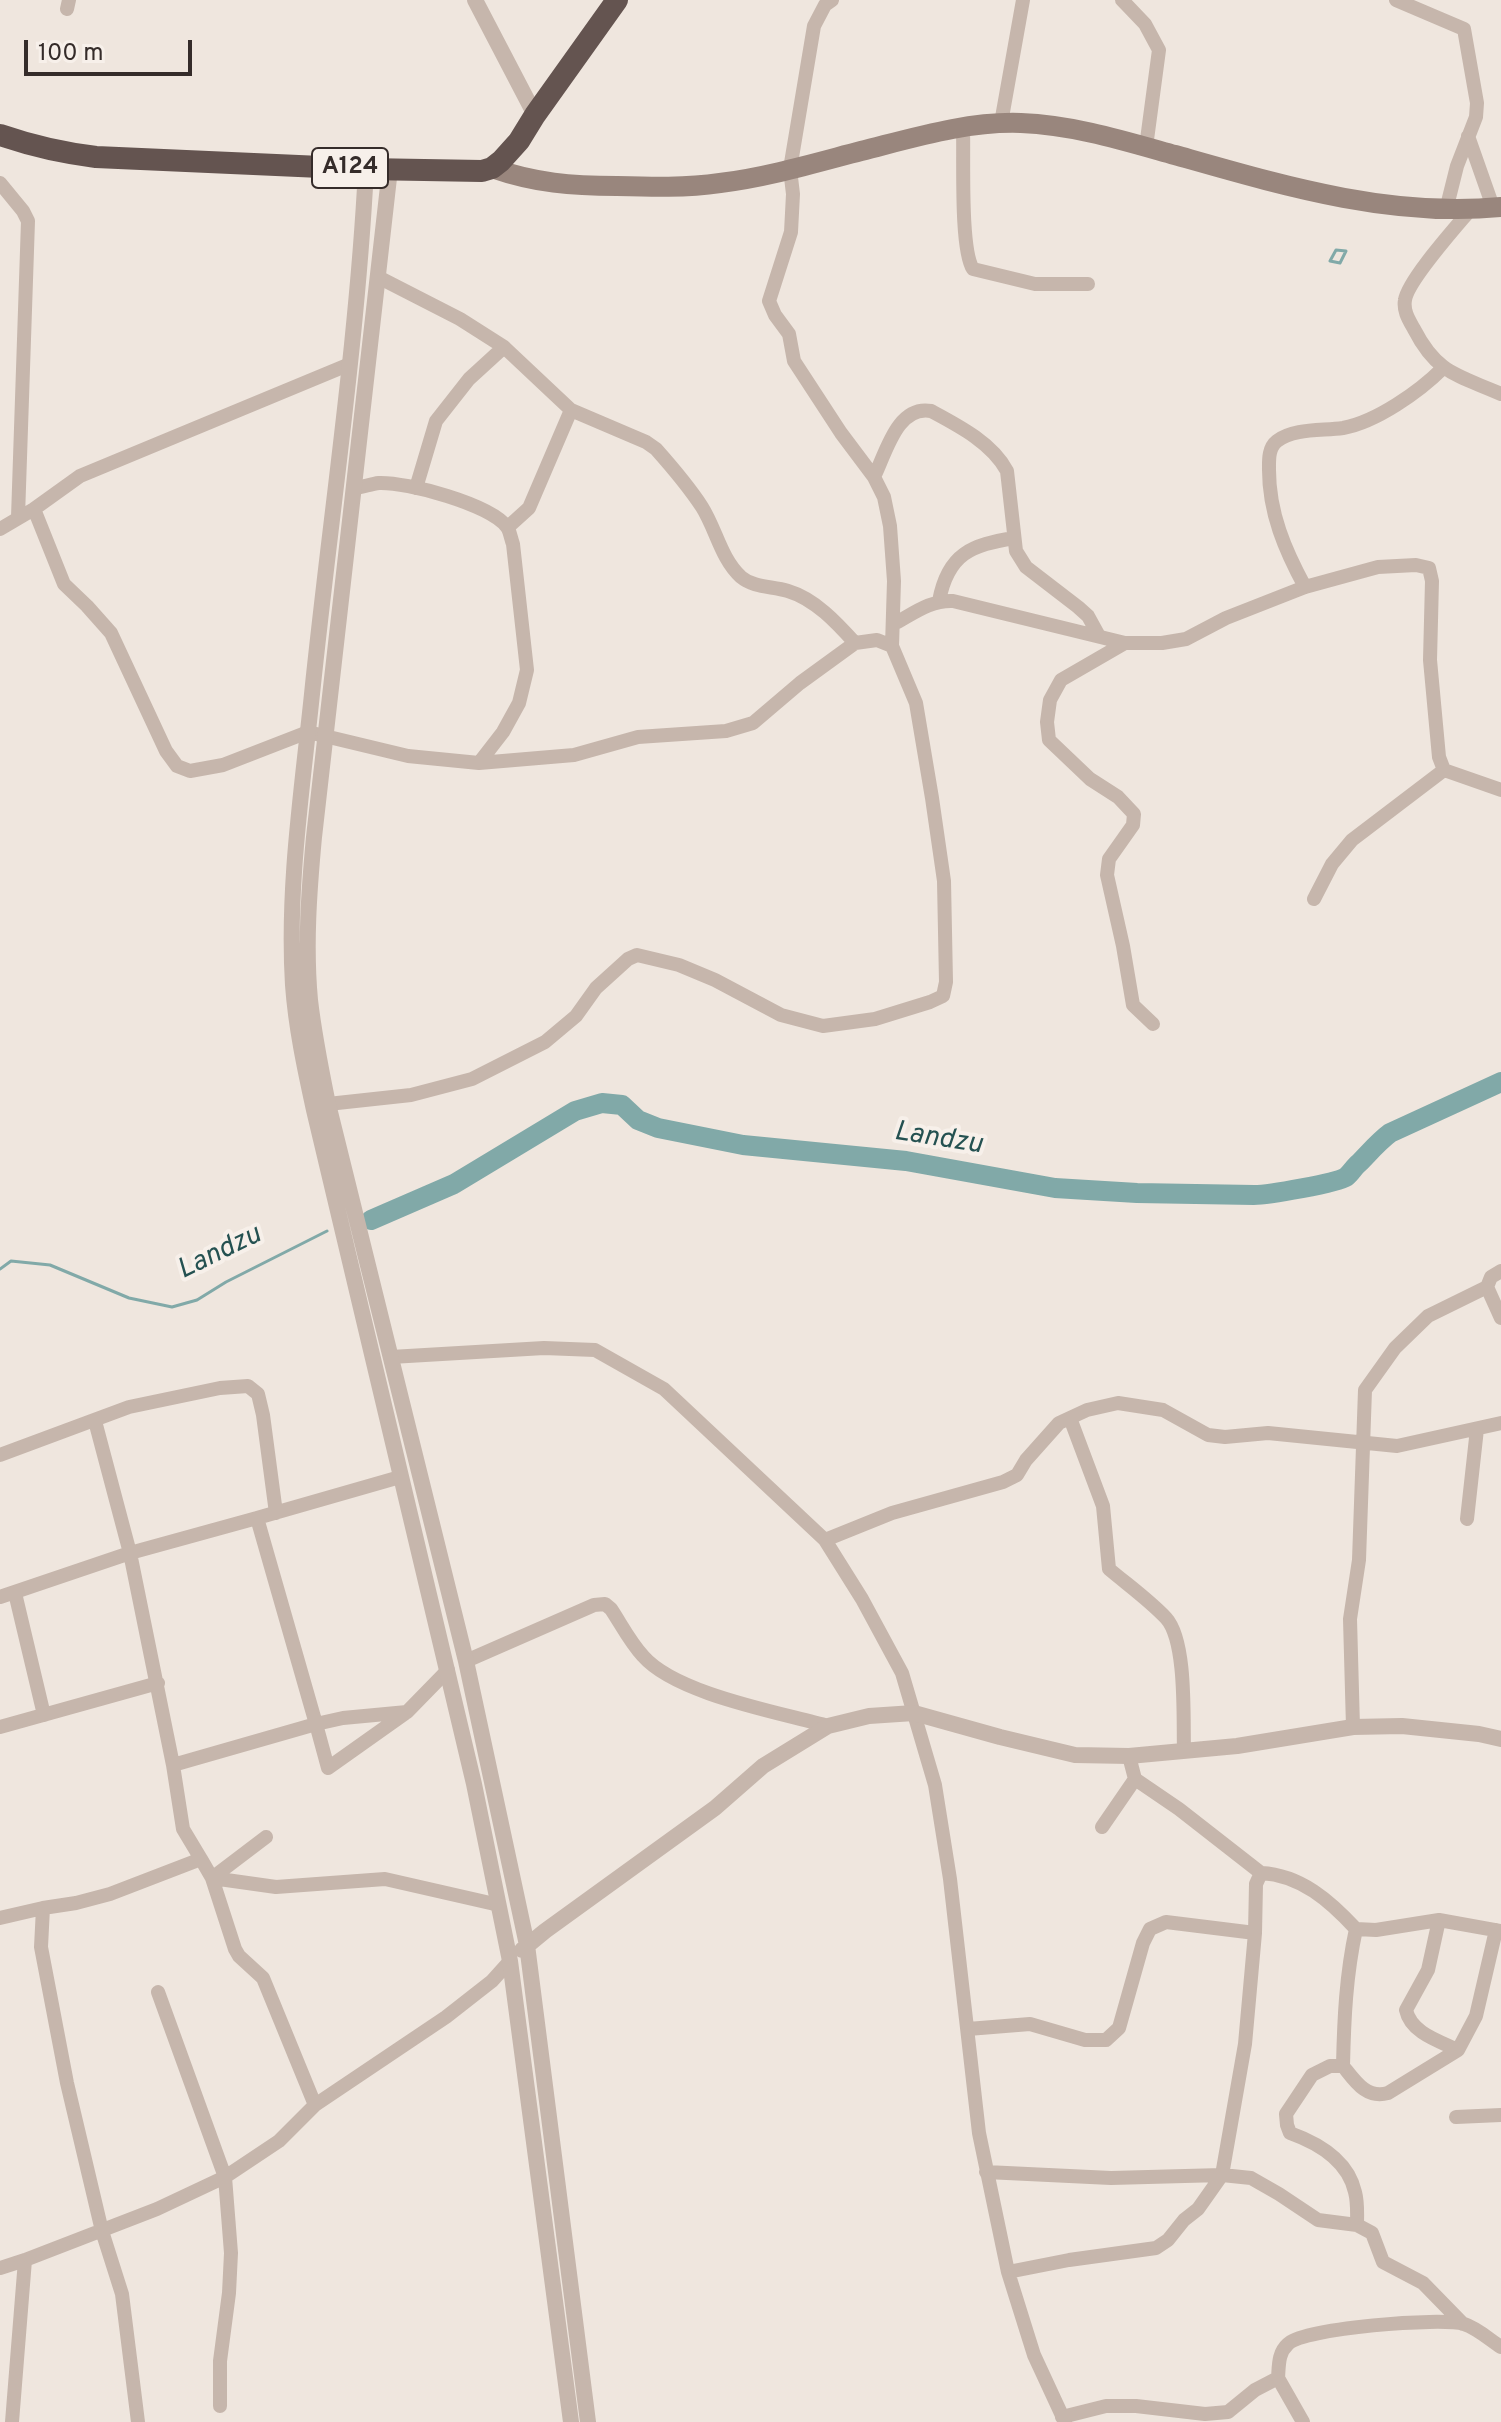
<!DOCTYPE html>
<style>
body{margin:0}
#map{position:relative;width:1501px;height:2422px;overflow:hidden;background:#efe6de;font-family:Overpass,sans-serif}
canvas{display:block}
.scale{position:absolute;left:24px;top:40px;width:168px;height:36px;box-sizing:border-box;border:4px solid #352c2a;border-top:0;padding-left:10px;font-size:24px;line-height:28px;white-space:nowrap;color:#352c2a;-webkit-text-stroke:6px #f7f0ea;paint-order:stroke}
</style>
<div id="map">
<canvas width="1501" height="2422"></canvas>
<div class="scale">100 m</div>
</div>
<script>
const ctx = document.querySelector('canvas').getContext('2d');
ctx.lineJoin = 'round';
function trace(path, color, width, dash) {
  ctx.strokeStyle = color;
  ctx.lineWidth = width;
  ctx.lineCap = dash ? 'butt' : 'round';
  ctx.setLineDash(dash || []);
  ctx.stroke(path);
}
function write(font, color, halo, rows, align = 'center') {
  ctx.font = font + ' Overpass,sans-serif';
  ctx.lineWidth = 8;
  ctx.setLineDash([]);
  ctx.textBaseline = 'middle';
  ctx.strokeStyle = halo;
  ctx.fillStyle = color;
  for (const [text, x, y, turn = 0] of rows) {
    ctx.save();
    ctx.translate(x, y);
    ctx.rotate((+turn || 0) * Math.PI / 180);
    ctx.textAlign = isNaN(turn) ? turn : align;
    if (halo) ctx.strokeText(text, 0, 0);
    ctx.fillText(text, 0, 0);
    ctx.restore();
  }
}
const stream = new Path2D(`
 M1336,250L1346,251L1340,263L1330,261Z
 M0,1269L11,1261L50,1265L129,1298L172,1307L197,1300L226,1282L327,1231`);
const river = new Path2D(`
 M371,1220L454,1184L575,1111L602,1103L622,1105L638,1120L658,1128L743,1145L906,1161L1055,1188L1137,1193L1254,1195C1268,1195 1337,1183 1346,1177C1351,1173 1354,1167 1359,1163C1369,1153 1378,1142 1390,1133L1501,1082`);
const minor = new Path2D(`
 M1122,0L1145,24L1159,50L1146,147
 M1396,0L1464,29L1477,103L1476,117L1457,166L1446,210
 M67,9L69,0
 M1001,123L1023,0
 M963,128C964,157 960,249 973,269L1035,284H1088
 M1468,136L1493,207
 M0,183L23,211L28,221L18,517
 M1471,209C1456,227 1408,280 1405,300C1403,311 1409,320 1414,329C1437,374 1458,375 1501,394
 M378,277L460,319L504,347
 M874,477C886,453 897,405 931,411C959,426 992,443 1007,471L1016,551L1026,567L1078,607L1088,616L1099,636
 M355,488C363,487 371,484 379,483C407,482 490,504 507,527C510,531 511,539 513,544L527,670L519,703L503,732L479,763
 M416,488L436,421L469,379L504,347L571,410L646,442L656,449C672,467 689,487 702,507C716,529 721,559 741,577C754,588 772,586 788,591C815,599 837,623 855,643
 M34,509L64,584L87,606L111,633L166,751L177,766L190,771L223,765L308,732L408,756L479,763L574,755L638,737L726,731L753,723L800,683L855,643L877,640L892,646
 M508,527L529,508L571,410
 M0,529L34,509L80,476L350,364
 M1305,587C1285,550 1269,513 1269,470C1269,461 1268,448 1277,441C1294,428 1322,431 1343,428C1376,422 1419,392 1443,368
 M939,601C948,553 972,545 1014,538
 M894,624C913,614 930,600 953,601L1125,643H1162L1186,639L1226,618L1305,587L1378,567L1416,565L1429,568L1432,581L1430,660L1439,757L1444,770L1501,790
 M1125,643L1061,680L1050,700L1047,722L1049,740L1090,779L1118,797L1134,814L1133,825L1109,859L1107,875L1123,946L1133,1005L1153,1024
 M1314,899L1332,864L1352,840L1444,770
 M328,1104L411,1095L472,1079L545,1042L576,1016L596,988L628,959L637,955L679,965L715,980L781,1015L823,1026L875,1019L930,1002L943,996L946,982L944,881L932,798L916,703L892,646L894,581L890,526L884,497L874,477L841,433L794,361L789,334L775,315L769,301L791,232L793,194L790,169L814,26L825,5L832,0
 M1501,1271L1491,1277L1487,1287L1501,1318
 M391,1357L544,1348L595,1350L664,1389L825,1540L862,1599L902,1673L935,1785L950,1879L979,2133L1008,2272L1034,2355L1065,2422
 M1070,1418L1103,1506L1109,1569C1128,1585 1149,1600 1166,1618C1187,1641 1183,1719 1184,1751
 M0,1455L129,1407L220,1388L248,1386L258,1394L263,1415L276,1513
 M1467,1519L1477,1429
 M825,1540L892,1513L1003,1482L1017,1475L1026,1460L1059,1423L1087,1410L1118,1403L1163,1410L1208,1435L1225,1437L1268,1433L1397,1446L1501,1423
 M15,1593L44,1715
 M0,1597L130,1553L95,1421
 M466,1661L594,1605L605,1604L611,1609C621,1624 630,1642 643,1656C676,1694 778,1712 828,1726
 M407,1712L328,1768L316,1724L343,1718L407,1712L448,1670
 M0,1727L158,1683
 M1353,1727L1350,1619L1359,1560L1365,1390L1395,1348L1428,1316L1487,1287
 M173,1765L130,1553L257,1518
 M1135,1779L1179,1809L1261,1873C1301,1875 1330,1901 1356,1929L1376,1930L1439,1920L1501,1931
 M1102,1827L1135,1779L1129,1756
 M201,1859L183,1829L173,1765L316,1724L257,1518L400,1477
 M212,1878L276,1887L385,1879L499,1905
 M212,1878L266,1837
 M0,1918L43,1908
 M1439,1920L1428,1970L1406,2010C1411,2033 1439,2041 1458,2050
 M1356,1929C1346,1975 1344,2019 1343,2066C1355,2081 1366,2099 1388,2093L1458,2050L1476,2016L1496,1930
 M158,1992L225,2177L231,2253L229,2293L220,2361V2406
 M968,2029L1030,2024L1085,2040H1106L1119,2028L1143,1943L1150,1929L1166,1922L1255,1933
 M1343,2066H1330L1312,2075L1286,2114L1287,2125L1290,2133C1318,2143 1348,2161 1355,2192C1358,2203 1357,2215 1357,2225
 M1456,2117L1501,2115
 M986,2172L1111,2178L1222,2175L1251,2178L1279,2194L1318,2220L1357,2225L1372,2233L1383,2262L1423,2283L1463,2324
 M0,2268L25,2260L157,2209L225,2177L279,2141L315,2105L446,2017L492,1981L510,1961
 M1008,2272L1069,2260L1156,2248L1168,2240L1184,2220L1198,2209L1222,2175L1245,2044L1255,1933L1256,1884L1261,1873
 M1278,2378L1303,2422
 M1062,2417L1106,2406H1136L1205,2414L1228,2412L1255,2390L1278,2378C1279,2365 1278,2353 1288,2344C1303,2328 1442,2317 1464,2324C1477,2328 1490,2340 1501,2347
 M12,2422L25,2260
 M138,2422L122,2294L102,2231L67,2083L41,1947L43,1908L76,1903L110,1894L201,1859L212,1878L235,1949L239,1956L263,1978L315,2105`);
const tertiary = new Path2D(`
 M475,0L535,115
 M366,169C357,345 330,519 312,694C302,791 287,888 293,985C296,1027 305,1069 314,1110L474,1784L510,1961L571,2422
 M390,169L314,837C309,891 305,946 310,1000C314,1035 321,1070 328,1104L466,1661L527,1945L588,2422
 M522,1950L545,1931L715,1808L763,1766L828,1726L869,1716L914,1713L1000,1737L1075,1755L1129,1756L1237,1746L1353,1727L1402,1726L1479,1734L1501,1739`);
const secondary = new Path2D(`
 M492,168C535,183 572,186 617,186C651,187 686,188 720,183C768,177 815,163 861,151C913,138 968,121 1021,123C1074,125 1125,141 1175,155C1281,185 1390,218 1501,207`);
const trunk = new Path2D(`
 M0,135C32,146 62,153 96,157L366,169L482,171L492,168L501,161L519,141L535,115L617,0`);
const shields = [
 [350,168,76]
];
const shieldNames = [
 ["A124",350,168]
];
const waterNames = [
 ["Landzu",938,1140,9],
 ["Landzu",220,1254,-26]
];
trace(stream, '#81a9a8', 3);
trace(river, '#81a9a8', 20);
trace(minor, '#c6b6ac', 14);
trace(tertiary, '#c6b6ac', 16);
trace(secondary, '#99867d', 20);
trace(trunk, '#645450', 22);
for (const [x, y, w] of shields) {
  const box = new Path2D();
  box.roundRect(x - w / 2, y - 20, w, 40, 6);
  ctx.fillStyle = '#f7f0ea';
  ctx.fill(box);
  trace(box, '#352c2a', 2);
}
write('bold 24px', '#352c2a', null, shieldNames);
write('italic 28px', '#245151', '#f7f0ea', waterNames);
</script>
